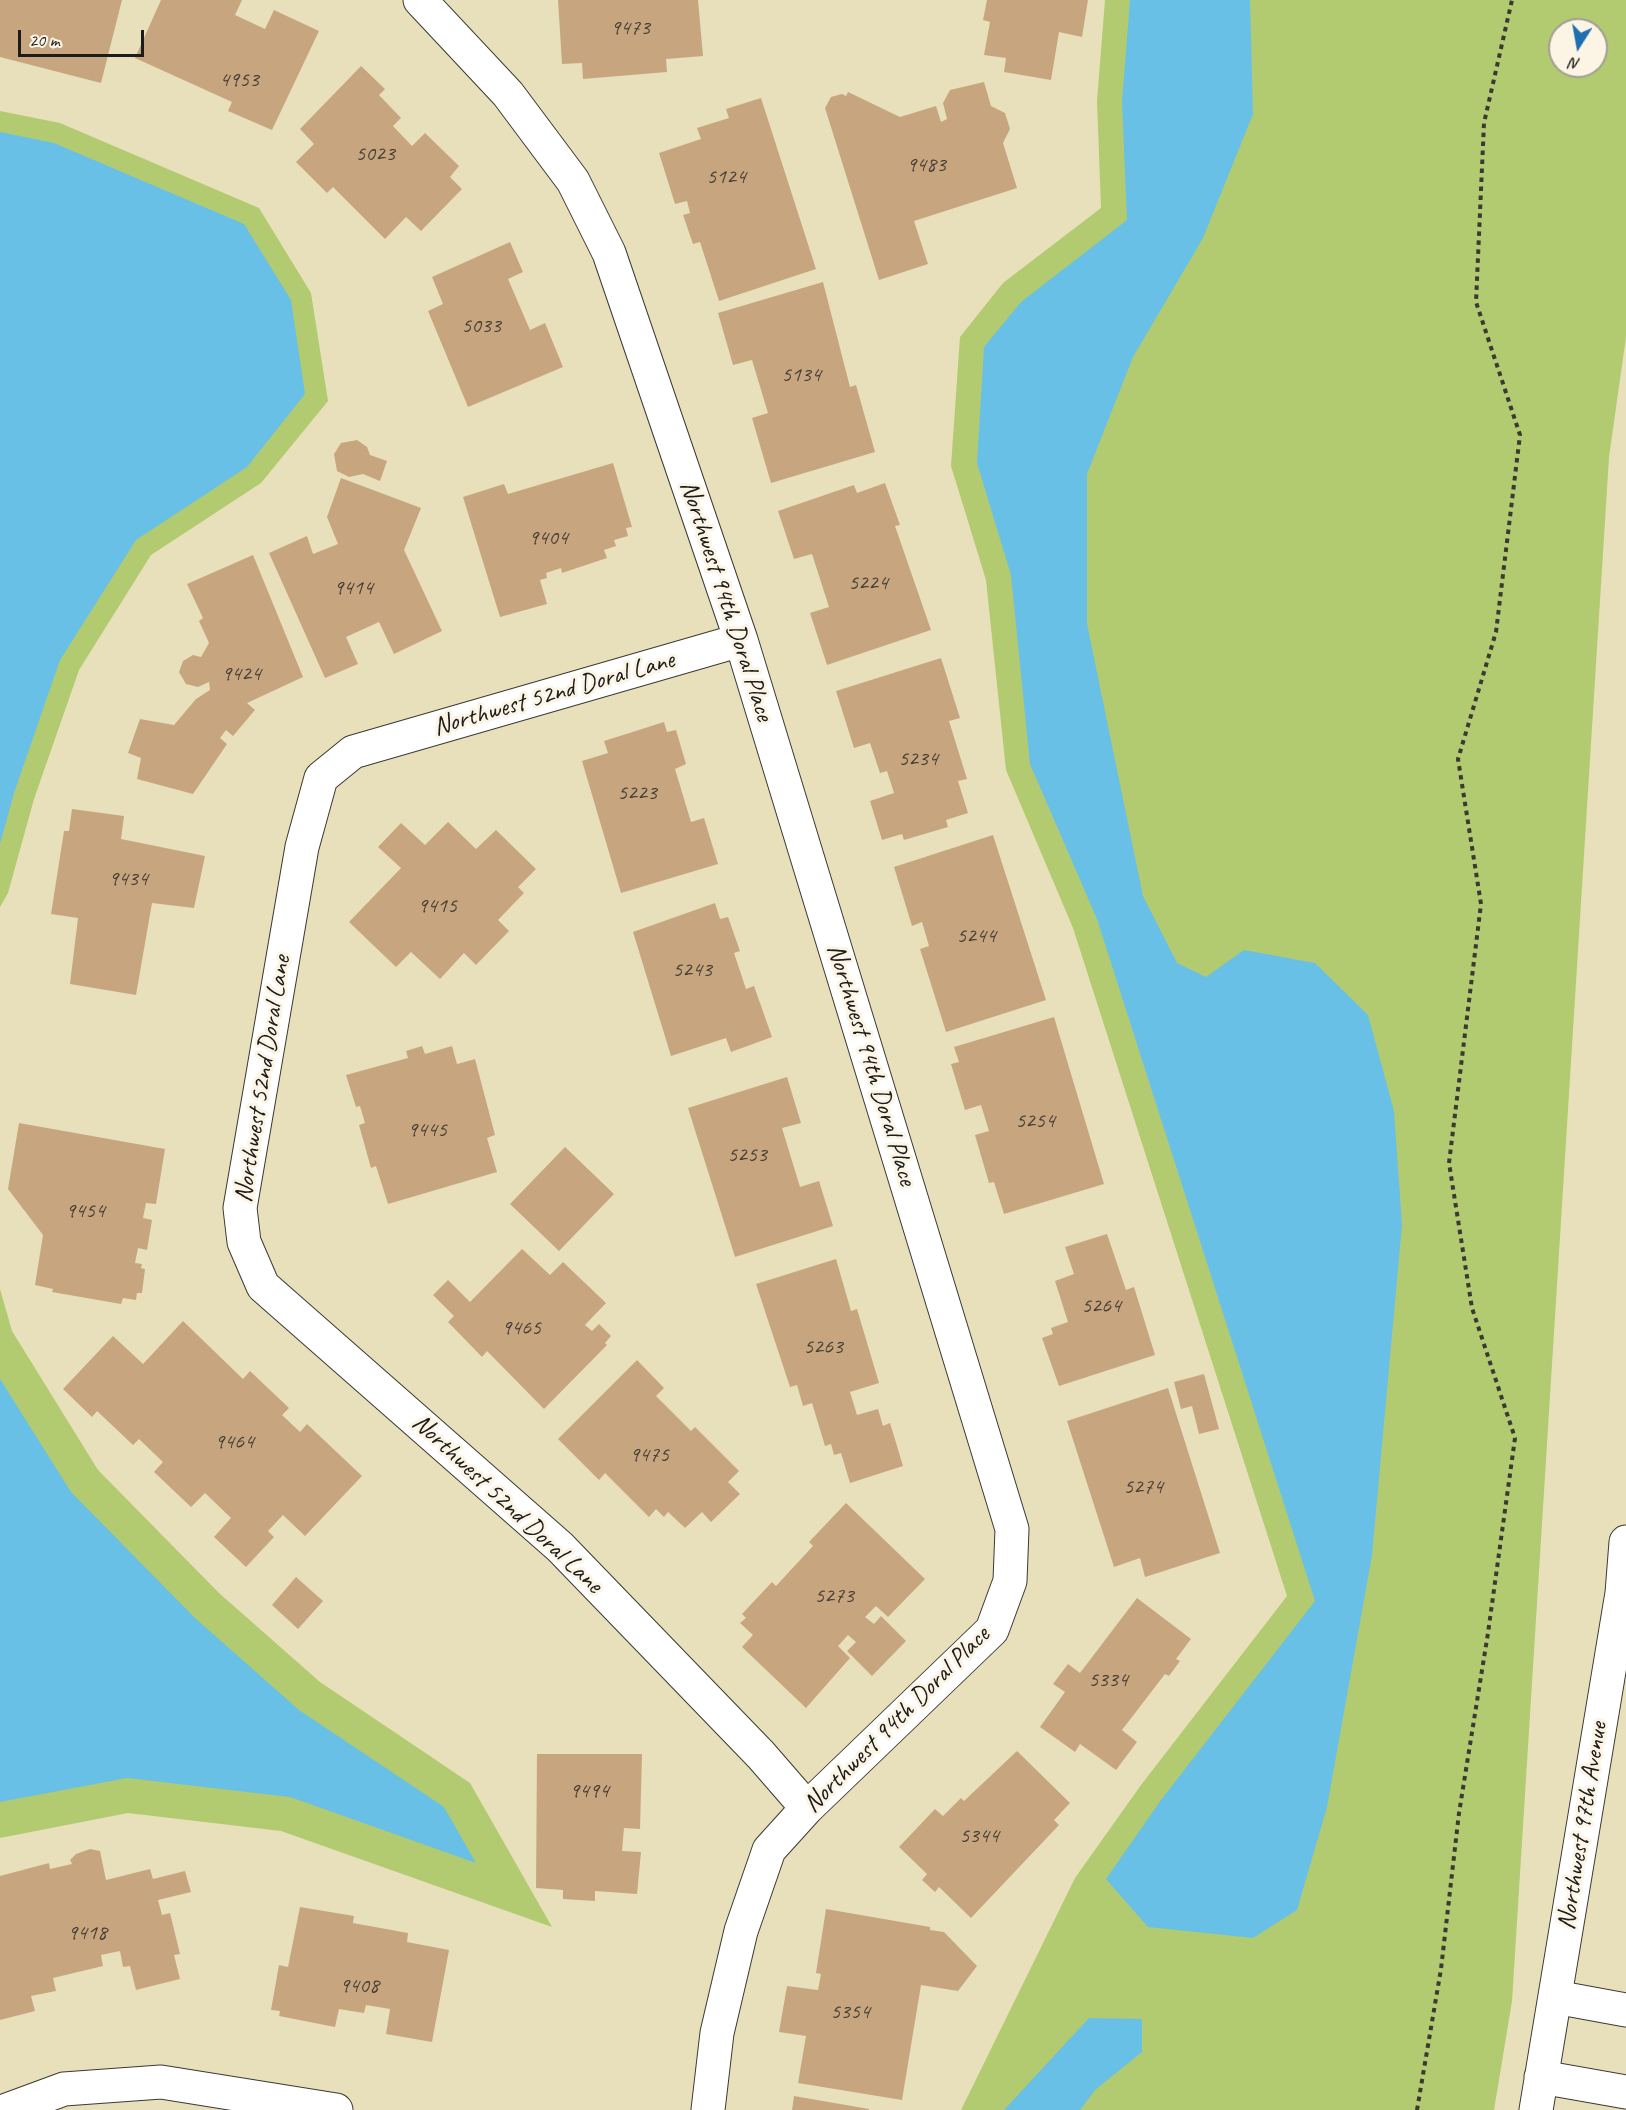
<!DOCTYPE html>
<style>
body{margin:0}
#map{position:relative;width:1626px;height:2110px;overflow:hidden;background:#e8e0bb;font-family:Caveat,sans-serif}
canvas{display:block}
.north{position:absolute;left:1548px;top:18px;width:60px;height:60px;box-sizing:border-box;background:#fcf5e5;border:2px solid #a29e95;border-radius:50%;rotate:191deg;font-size:16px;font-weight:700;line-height:24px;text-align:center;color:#1c1c1c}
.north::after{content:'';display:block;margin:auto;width:21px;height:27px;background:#1f6fb2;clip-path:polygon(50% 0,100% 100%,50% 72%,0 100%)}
.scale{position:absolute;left:18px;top:30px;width:126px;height:27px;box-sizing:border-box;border:3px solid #1c1c1c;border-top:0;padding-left:8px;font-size:18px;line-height:21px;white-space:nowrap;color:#1c1c1c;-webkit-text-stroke:4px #fcf5e5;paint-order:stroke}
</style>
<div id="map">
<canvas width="1626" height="2110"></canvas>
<div class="north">N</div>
<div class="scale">20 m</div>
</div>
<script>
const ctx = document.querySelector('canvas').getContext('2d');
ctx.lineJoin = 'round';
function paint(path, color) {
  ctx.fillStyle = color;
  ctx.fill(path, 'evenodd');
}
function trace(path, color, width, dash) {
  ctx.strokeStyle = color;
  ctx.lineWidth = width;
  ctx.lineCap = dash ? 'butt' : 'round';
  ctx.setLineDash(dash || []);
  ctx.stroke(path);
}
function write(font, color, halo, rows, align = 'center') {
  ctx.font = font + ' Caveat,sans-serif';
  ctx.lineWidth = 6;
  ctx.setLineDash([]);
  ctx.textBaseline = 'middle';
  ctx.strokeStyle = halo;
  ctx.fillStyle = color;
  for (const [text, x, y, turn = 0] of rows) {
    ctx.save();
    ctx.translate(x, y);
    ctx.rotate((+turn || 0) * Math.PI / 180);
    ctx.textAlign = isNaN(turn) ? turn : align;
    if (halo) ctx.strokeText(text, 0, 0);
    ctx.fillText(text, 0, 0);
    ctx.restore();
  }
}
const green = new Path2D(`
 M1105,0H1626V337L1609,457L1512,2001L1494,2110H961L1075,1878L1141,1785L1287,1596L1073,928L1006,770L986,580L951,466L960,337L1003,283L1101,208L1097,101ZM1560,30H1596V66H1560Z
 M0,111L60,123L259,208L311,293L328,401L261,483L151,555L79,670L34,799L8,893L0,907Z
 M0,1289L12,1331L98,1470L219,1593L320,1682L470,1783L552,1927L281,1831L128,1813L0,1838Z`);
const water = new Path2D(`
 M1130,0H1250L1253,114L1203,238L1133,357L1087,474V624L1143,896L1177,963L1206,977L1244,950L1315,963L1368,1015L1394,1111L1402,1225L1372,1555L1327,1807L1297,1910L1253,1938L1148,1927L1106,1879L1161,1800L1315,1601L1097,919L1030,764L1011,575L977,463L984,347L1021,302L1127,220L1122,102Z
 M0,132L54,143L244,224L291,300L305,394L247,467L136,540L60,660L14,793L0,844Z
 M0,1379L71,1492L195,1618L299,1710L444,1807L476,1863L290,1797L127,1778L0,1802Z
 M1089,2018L1142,2019V2052L1095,2090L1080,2110H1004Z`);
const building = new Path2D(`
 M0,0H122L101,83L0,57Z
 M161,0H242L235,15L265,29L274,10L319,31L272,130L228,111L232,102L135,58Z
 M558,0H698L703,56L666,59L667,72L583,79L582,63L562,64Z
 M987,0H1088L1082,37L1059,32L1051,80L1004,72L1006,58L984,55L990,22L983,20Z
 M361,66L385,89L379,95L401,118L393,126L412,146L425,133L459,166L450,177L462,189L421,231L406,217L385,239L333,187L327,193L296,162L314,144L300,129Z
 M984,82L991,106L1005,113L1010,129L1003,143L1017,188L914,221L928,264L879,280L825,108L831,97L842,94L846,96L848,92L900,117L936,106L941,122L947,119L943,103L950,90Z
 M761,98L816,269L719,301L700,242L693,244L683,215L690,213L687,201L675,204L659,153L701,139L697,128L729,118L726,109Z
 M510,242L523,272L508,279L530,330L545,323L563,367L468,407L428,311L443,304L432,277Z
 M823,282L850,387L856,385L875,452L771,483L752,418L768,413L752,360L733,365L718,313Z
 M357,440L367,447L370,455L387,461L380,481L363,474L349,477L337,471L334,454L341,443Z
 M613,463L632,527L626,528L628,536L614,540L616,546L604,550L607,558L562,573L561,568L546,573L547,578L540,580L547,604L500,617L463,497L504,484L508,494Z
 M341,478L421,508L404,550L442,631L394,654L379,622L346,637L358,664L325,678L269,553L307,536L313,554L338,544L327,517Z
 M885,483L900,525L895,526L931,630L827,665L810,613L829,607L812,554L794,559L778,511L854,485L857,493Z
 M253,555L303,677L247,703L255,710L233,736L226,730L220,738L227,744L193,794L137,779L141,758L128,753L140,719L174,725L196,699L210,690L209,682L198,687L186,684L179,672L183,661L193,655L201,657L209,643L199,621L203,618L187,584Z
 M941,658L960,718L949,721L967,779L958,781L968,813L946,820L948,827L904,840L902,834L882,840L870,801L894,793L887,771L880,773L870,743L854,748L836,691Z
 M664,722L667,732L676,730L686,764L675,769L691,822L704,818L718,864L621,893L582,761L608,753L604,741Z
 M72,809L124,816L121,839L205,856L194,908L152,903L136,995L70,984L78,918L51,914L64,831H69Z
 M448,822L476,849L496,830L536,869L518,887L524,893L498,920L509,931L476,965L464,953L440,979L411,952L396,967L349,922L401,868L378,847L401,823L425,845Z
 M993,835L1046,1000L946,1032L920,949L929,946L922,922L912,926L894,867Z
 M715,903L720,919L728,917L740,951L734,953L746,989L754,986L772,1037L731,1052L726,1038L671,1056L633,932Z
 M1054,1017L1104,1184L1004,1214L994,1182L989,1183L975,1135L989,1131L981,1105L965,1110L951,1064L959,1062L954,1047Z
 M422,1046L425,1054L452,1046L457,1064L475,1059L495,1135L487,1138L497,1172L388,1204L376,1166L371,1168L359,1125L365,1123L360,1106L356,1107L346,1075L408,1058L406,1051Z
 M787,1077L801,1123L782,1128L800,1187L819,1181L833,1226L735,1257L688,1108Z
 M19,1123L165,1149L156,1204L146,1203L143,1218L152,1220L147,1250L138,1248L135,1263L142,1264L141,1268L145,1269L142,1293H137L136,1300L123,1298L121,1304L52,1292L53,1289L35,1285L43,1235L8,1189Z
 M565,1147L614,1194L559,1251L510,1204Z
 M1107,1234L1126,1290L1134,1287L1155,1355L1059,1386L1042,1338L1053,1334L1051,1328L1068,1322L1055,1281L1074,1274L1065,1247Z
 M522,1249L550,1275L563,1262L606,1303L585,1325L592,1331L599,1324L611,1336L605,1343L607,1345L544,1409L487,1351L482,1357L448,1322L454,1316L433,1295L448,1280L470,1302Z
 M836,1259L851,1311L857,1309L879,1383L850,1392L857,1415L878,1409L883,1426L890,1423L903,1466L850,1483L841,1453L834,1455L831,1444L825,1446L812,1403L803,1406L797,1385L790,1387L756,1284Z
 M183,1321L243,1379L250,1371L289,1408L282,1415L300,1432L307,1424L362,1476L305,1536L283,1515L268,1531L274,1537L246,1567L214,1537L231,1518L205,1493L191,1507L154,1472L163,1462L139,1439L133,1445L97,1411L92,1417L63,1389L113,1336L143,1364Z
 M637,1360L664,1388L656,1396L691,1431L695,1427L739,1471L728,1482L740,1494L711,1522L702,1512L685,1528L668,1512L664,1517L656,1509L649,1517L605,1473L599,1480L558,1439Z
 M1204,1374L1219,1429L1199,1434L1192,1406L1181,1409L1174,1382Z
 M1168,1388L1220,1553L1145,1577L1140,1558L1114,1567L1067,1421Z
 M846,1503L925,1579L888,1617L876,1606L865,1617L874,1624L881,1616L906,1641L872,1676L847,1651L856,1642L848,1635L838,1646L850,1658L806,1708L742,1647L753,1635L740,1623L746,1618L742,1614L772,1582L776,1586L813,1546L809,1542Z
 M296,1577L323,1601L298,1629L272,1605Z
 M1137,1598L1191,1639L1176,1659L1180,1661L1169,1676L1165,1674L1122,1730L1137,1742L1116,1770L1080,1744L1075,1752L1040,1727L1065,1692L1053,1684L1068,1664L1080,1673Z
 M1017,1751L1070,1803L1054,1820L1059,1825L971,1918L939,1887L935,1892L922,1880L927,1874L899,1847L935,1809L943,1816L961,1798L964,1801Z
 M537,1754H642L640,1829L624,1828L622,1851L641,1852L637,1894L595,1891V1901L563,1899V1890L536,1888Z
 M90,1849L100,1851L106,1880L150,1869L153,1879L185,1871L191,1892L158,1900L162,1915L170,1913L180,1954L174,1955L180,1979L136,1990L130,1966L123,1967L120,1951L101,1955L103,1966L53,1978L56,1991L31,1996L35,2011L0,2020V1876L49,1863L50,1869L72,1864L70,1860L76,1854Z
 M300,1907L354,1916L353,1923L408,1933L407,1942L449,1950L432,2042L386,2034L390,2009L366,2005L364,2013L339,2009L335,2027L279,2016L280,2011L271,2010L279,1965L288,1967Z
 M826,1909L930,1927V1930L944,1932L977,1966L958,1991L921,1985L902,2100L798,2083L806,2036L779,2032L787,1986L818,1990L821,1974L816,1973Z
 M794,2096L869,2109V2110H792Z`);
const path = new Path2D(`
 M1417,2110L1441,1969L1459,1813L1488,1633L1515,1438L1472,1308L1449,1163L1481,904L1458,759L1496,632L1520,435L1476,302L1484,123L1512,0`);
const minor = new Path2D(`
 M420,0L508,94L573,181L609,253L741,640L1012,1529L1010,1581L992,1630L807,1808L769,1850L741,1931L717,2033L708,2110
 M741,640L353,752L321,778L302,847L240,1208L244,1242L263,1286L560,1547L761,1755L807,1808
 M1555,1997L1626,2010
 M1541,2077L1626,2092
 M7,2110L64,2089L161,2082L336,2110
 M1536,2110L1622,1593L1626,1542`);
const numberNames = [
 ["9473",630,28],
 ["4953",239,80],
 ["5023",375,154],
 ["9483",926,165],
 ["5124",726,177],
 ["5033",481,326],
 ["5134",801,375],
 ["9404",548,538],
 ["5224",868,583],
 ["9414",353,588],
 ["9424",241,674],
 ["5234",918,759],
 ["5223",637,793],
 ["9434",128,879],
 ["9415",437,906],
 ["5244",976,936],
 ["5243",692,970],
 ["5254",1035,1121],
 ["9445",427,1130],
 ["5253",747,1155],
 ["9454",85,1211],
 ["5264",1101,1306],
 ["9465",521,1328],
 ["5263",823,1347],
 ["9464",234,1442],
 ["9475",649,1455],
 ["5274",1143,1487],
 ["5273",834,1596],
 ["5334",1108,1680],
 ["9494",589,1791],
 ["5344",979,1836],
 ["9418",87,1933],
 ["9408",359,1986],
 ["5354",850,2012]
];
const streetNames = [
 ["Northwest 94th Doral Place",726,601,72],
 ["Northwest 52nd Doral Lane",554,694,-16],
 ["Northwest 94th Doral Place",871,1065,73],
 ["Northwest 52nd Doral Lane",263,1079,-81],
 ["Northwest 52nd Doral Lane",507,1504,43],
 ["Northwest 94th Doral Place",897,1720,-45],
 ["Northwest 97th Avenue",1583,1826,-81]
];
paint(green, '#b2ca70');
paint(water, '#69c0e6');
paint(building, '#c7a67f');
trace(minor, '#3b3934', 35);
trace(path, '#3b3934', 4, [4.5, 4.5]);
trace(minor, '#fff', 33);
write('22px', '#473e35', null, numberNames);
write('26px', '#1c1c1c', '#fcf5e5', streetNames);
</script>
